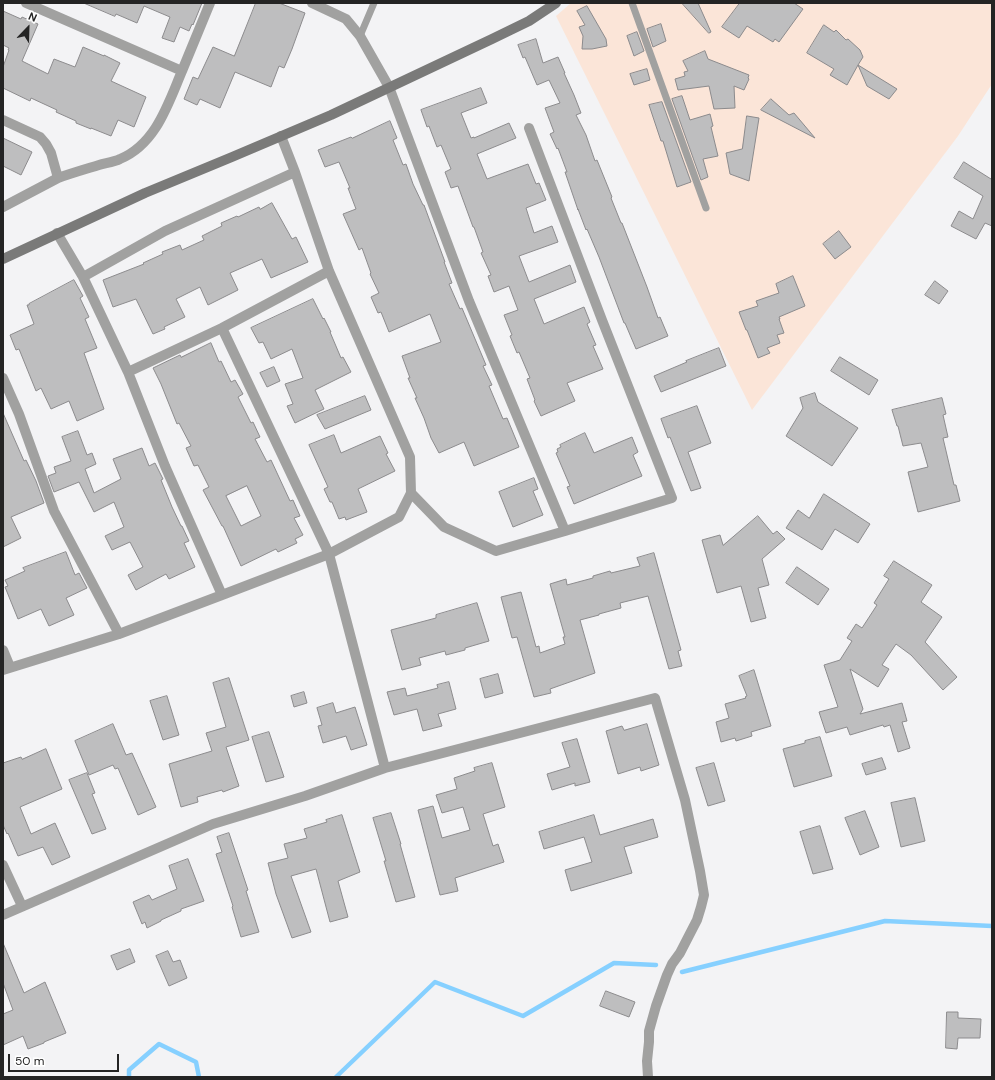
<!DOCTYPE html>
<style>
body{margin:0}
#map{position:relative;width:995px;height:1080px;overflow:hidden;background:#f3f3f5;font-family:"DM Sans",sans-serif}
canvas{display:block}
.frame{position:absolute;inset:0;border:4px solid #242424;pointer-events:none}
.north{position:absolute;left:8px;top:8px;width:40px;height:40px;-webkit-text-stroke:3px #fff;paint-order:stroke;rotate:23deg;font-size:11px;font-weight:700;line-height:16px;text-align:center;color:#242424}
.north::after{content:'';display:block;margin:auto;width:14px;height:18px;background:#242424;clip-path:polygon(50% 0,100% 100%,50% 72%,0 100%)}
.scale{position:absolute;left:8px;top:1054px;width:111px;height:18px;box-sizing:border-box;border:2px solid #242424;border-top:0;padding-left:5px;font-size:12px;line-height:14px;white-space:nowrap;color:#242424;-webkit-text-stroke:3px #fff;paint-order:stroke}
</style>
<div id="map">
<canvas width="995" height="1080"></canvas>
<div class="frame"></div>
<div class="north">N</div>
<div class="scale">50 m</div>
</div>
<script>
const ctx = document.querySelector('canvas').getContext('2d');
ctx.lineJoin = 'round';
function paint(path, color) {
  ctx.fillStyle = color;
  ctx.fill(path, 'evenodd');
}
function trace(path, color, width, dash) {
  ctx.strokeStyle = color;
  ctx.lineWidth = width;
  ctx.lineCap = dash ? 'butt' : 'round';
  ctx.setLineDash(dash || []);
  ctx.stroke(path);
}
const commercial = new Path2D(`
 M571,3H992V84L958,136L752,410L556,16Z`);
const stream = new Path2D(`
 M682,972L885,921L992,926
 M129,1077V1070L159,1044L196,1062L199,1077
 M336,1077L435,982L523,1016L614,963L656,965`);
const building = new Path2D(`
 M84,3H202L193,25L192,24L189,31L180,27L174,42L162,38L170,17L144,6L137,23L116,14L115,16Z
 M256,3H279L305,13L292,49L284,68L279,66L271,87L235,72L220,108L200,99L197,105L184,99L193,77L198,79L213,47L234,56Z
 M682,3H698L711,32L709,33Z
 M740,3H794L803,9L779,42L775,39L773,42L747,26L739,38L722,27Z
 M587,6L606,39L607,46L592,49H582L583,36L579,27L585,25L577,11Z
 M3,11L21,19L22,17L38,24L22,61L48,74L54,59L75,67L83,47L104,56V55L120,63L111,81L146,97L134,127L118,120L111,136L91,128V129L76,123V121L56,112L57,110L31,98L30,101L3,88V67L9,50H8L9,48L3,45Z
 M661,24L666,41L653,47L647,29Z
 M824,25L834,32L836,30L846,40L848,39L860,50L863,57L858,65L897,89L889,99L867,86L858,65L847,85L830,75L834,69L807,53Z
 M637,32L644,51L634,56L627,36Z
 M536,39L543,63L558,57L565,73H564L574,95L581,113L576,115L586,135L595,161L597,160L612,197L611,198L621,223H622L647,287L658,318L660,317L668,336L636,349L625,323H624L599,257L587,229L586,230L578,209V210L565,172H567L558,148L557,149L550,134L554,132L545,108L560,103L549,80L537,85L525,57L523,58L518,45Z
 M705,51L708,59L749,75L748,78L749,79L744,90L734,86L735,108L714,109L709,86L678,90L675,79L685,76L684,72L688,71L683,61Z
 M647,69L650,80L634,85L630,74Z
 M481,88L487,103L461,113L471,138L474,137V138L509,123L516,138L477,154L487,179L528,164L536,184L539,183L546,200L526,208L534,233L552,226L558,242L519,256L529,282L570,265L576,282L534,299L544,324L584,307L590,322L587,324L596,345L593,346L603,369L567,383L575,401L541,416L534,401L535,400L527,379L530,378L519,352L517,353L510,336L512,335L504,315L518,310L509,286L494,292L488,276L491,275L481,253L483,252L474,227H473L458,186L451,188L445,172L451,169L441,145L437,147L429,126L427,127L421,110Z
 M682,96L690,120L710,114L713,126L711,127L718,156L703,159L708,177L701,180L672,99Z
 M771,99L789,115L794,113L815,138L761,110Z
 M662,102L691,182L677,187L663,141H661L649,105Z
 M747,116L759,118L749,181L730,174L726,153L742,149Z
 M390,121L397,138L393,140L403,165L406,164L413,184L423,205H424L445,262H444L452,283L449,284L460,309L462,308L486,365L483,366L492,385L489,386L503,419L507,418L519,447L474,466L464,442L439,453L431,438L424,418L415,398H417L408,378H410L402,356L441,342L430,314L389,332L381,312L378,313L371,297L379,293L370,274L371,273L362,248L359,250L343,214L356,209L348,188H350L339,162L325,167L318,150L351,137L352,138Z
 M3,138L32,152L21,175L3,166Z
 M964,162L991,179L992,177V226L985,223L976,239L951,226L959,211L973,219L983,196L954,178Z
 M272,203L292,239L296,237L308,262L271,278L262,259L230,273L238,290L208,305L200,287L176,299L185,317L164,327L165,329L153,334L136,299L113,307L103,280L144,264L143,263L163,254L162,252L180,245L182,250L204,240L202,236L222,226L221,223L237,216L238,217L259,207L260,209Z
 M839,231L851,247L835,259L823,244Z
 M793,276L805,306L779,317L780,319H779L784,333L777,335L780,343L767,348L770,353L758,358L747,330H746L739,312L758,306L756,301L779,293L776,284Z
 M74,280L83,296L80,298L89,317L85,319L97,348L84,353L104,409L77,421L69,401L51,409L41,388L36,391L19,349L16,350L10,335L34,324L27,305H29V304Z
 M935,281L948,291L939,304L925,295Z
 M313,299L323,319L324,318L331,332H330L341,358L343,357L351,372L315,390L324,409L295,423L287,406L293,404L285,384L303,378L292,349L271,359L263,342L259,343L251,328Z
 M211,343L219,362L221,361L231,382L235,380L243,394L238,397L251,423L253,422L260,437L255,439L267,462L271,460L290,501L293,500L300,516L294,518L303,535L295,539L297,543L278,552L276,549L241,566L223,526H222L203,490L209,487L198,465L194,466L186,448L191,446L179,423L177,424L161,384L153,368L180,355L181,357ZM247,486L261,516L241,526L226,496Z
 M719,348L726,366L661,392L654,376L687,362L686,361Z
 M840,357L878,380L869,395L831,371Z
 M274,367L280,381L267,387L260,373Z
 M815,393L818,402L858,428L832,466L786,436L803,408L800,398Z
 M365,396L371,410L325,429L317,415Z
 M942,398L946,414L943,415L948,437L943,438L954,485H956L960,501L918,512L908,472L928,467L921,443L903,446L898,426H897L892,410Z
 M697,406L711,443L688,452L701,488L691,491L670,437L668,438L661,419Z
 M3,413L24,461L26,460L36,481L44,503L11,517L21,538L3,547Z
 M78,431L87,455L92,453L96,464L85,469L94,493L121,479L113,459L142,448L149,466L155,463L163,479L161,480L172,507L181,526H182L189,541L184,543L195,567L169,579L166,574L136,590L128,575L143,567L130,542L112,550L105,536L124,527L114,502L94,512L79,482L54,492L48,476L56,473L54,467L71,461L62,437Z
 M585,433L594,453L632,437L638,452L633,455L642,476L574,504L567,487L570,486L556,453L558,452L557,449L561,447L560,445Z
 M334,435L341,453L380,436L388,453L386,454L395,471L358,489L367,512L346,520L345,517L339,519L332,502H330L324,489L328,487L309,445Z
 M534,478L538,489L533,491L543,515L513,527L499,492Z
 M824,494L870,524L858,543L835,529L822,550L786,528L798,510L809,518Z
 M758,516L773,534L777,531L785,539L762,559L769,585L758,588L766,618L751,622L741,586L717,593L702,540L720,535L723,545Z
 M66,552L75,575L79,573L87,588L66,598L74,615L49,626L41,609L18,619L5,587L8,586L5,580L25,571L23,568Z
 M654,553L681,650L678,651L682,666L669,669L648,596L620,603L621,608L599,614V615L580,620L595,673L550,689L551,693L534,697L517,637L512,638L501,597L521,592L536,647L539,646L540,653L565,644L563,637H565L550,584L566,579L567,585L593,578V576L610,571L611,573L640,566L637,558Z
 M894,561L932,585L921,602L942,617L925,642L957,677L943,690L911,655L896,644L882,665L889,669L878,687L850,669L863,709L860,714L902,703L907,721L902,722L910,748L898,752L890,725L884,727L883,725L850,735L847,727L826,733L819,712L838,707L824,665L840,660L852,641L847,638L856,624L862,628L877,605L874,603L889,579L884,576Z
 M797,567L829,589L818,605L786,583Z
 M477,603L489,641L465,648V650L446,655L445,651L419,658L421,665L402,670L391,630L436,618V615Z
 M754,670L771,726L751,732L752,736L736,741L735,738L721,742L716,722L729,718L725,704L746,698L745,697L747,696L739,676Z
 M498,674L503,693L485,698L480,679Z
 M229,678L249,740L226,747L239,786L223,792L222,790L197,797L198,802L181,807L169,764L212,751L206,733L226,727L213,683Z
 M449,682L456,709L438,714L442,726L423,731L417,709L394,715L387,692L405,688L407,696L438,688L437,685Z
 M304,692L307,703L294,707L291,696Z
 M167,696L179,735L163,740L150,701Z
 M333,703L336,713L355,707L367,745L351,750L346,736L323,743L318,726L322,725L317,708Z
 M113,724L126,755L132,753L156,807L138,815L118,768L115,769L113,765L89,775L75,741Z
 M647,724L659,765L641,771L640,767L618,774L606,731L622,726L624,730Z
 M269,732L284,777L266,782L252,737Z
 M820,737L832,776L794,787L783,749L805,743V741Z
 M577,739L590,782L575,786V783L552,790L547,774L570,767L562,743Z
 M46,749L62,789L20,807L31,834L55,823L70,857L52,865L43,847L18,856L8,833L7,834L3,825V763L21,757L22,759Z
 M882,758L886,769L866,775L862,764Z
 M492,763L505,807L483,814L493,846L498,844L504,862L455,878L458,891L440,895L418,810L433,806L442,838L470,830L463,807L442,813L436,795L457,789L454,778L475,771L474,768Z
 M714,763L725,801L708,806L696,768Z
 M87,773L95,793L92,794L106,829L92,834L69,780Z
 M915,798L925,841L901,847L891,803Z
 M865,811L879,847L860,855L845,818Z
 M391,813L401,844H400L415,897L396,902L384,861H386L373,818Z
 M342,815L360,872L338,881L348,917L330,922L316,869L291,876L311,932L292,938L276,894L268,863L288,858L284,844L307,838L304,829L327,822L326,820Z
 M594,815L600,835L653,819L658,837L624,847L632,873L571,891L565,870L592,862L584,837L544,849L539,832Z
 M820,826L833,869L813,874L800,832Z
 M229,833L248,890L246,891L259,932L241,937L232,907L233,906L216,854L222,852L217,837Z
 M188,859L204,901L181,909V911L161,920V921L147,928L145,922L142,924L133,902L149,895L152,900L177,889L169,866Z
 M3,943L24,993L45,982L66,1033L44,1042V1043L28,1049L23,1036L3,1045V1014L13,1010L3,983Z
 M130,949L135,962L117,970L111,956Z
 M168,951L173,962L180,960L187,978L169,986L156,956Z
 M606,991L635,1002L629,1017L600,1006Z
 M947,1012H958V1018L981,1019L980,1038H958L957,1049L946,1048Z`);
const lane = new Path2D(`
 M632,3L706,208
 M360,36L374,3`);
const street = new Path2D(`
 M26,3L182,71L210,3
 M312,3L346,19L360,36L389,87L469,301L565,531L672,498L602,320L529,128
 M3,120L40,137L46,144L51,153L58,178L3,207
 M58,178C72,173 86,169 99,165C106,163 114,162 120,159C156,144 168,104 182,71
 M57,233L83,277L128,372L165,466L222,595
 M83,277L165,231L295,172
 M222,328L329,554L385,768L655,698L685,800L700,871L704,895L701,907L697,920L680,953L672,964L667,975L656,1006L649,1031V1042L647,1061L648,1077
 M128,372L222,328L329,271
 M3,378L19,414L54,511L119,634
 M411,493L444,527L496,551L565,531
 M3,650L10,667
 M3,670L119,634L222,595L329,554L399,517L411,493L410,457L329,271L295,172L281,136
 M3,865L22,906
 M3,915L213,824L305,796L385,768`);
const secondary = new Path2D(`
 M3,259L145,193L232,157L331,115L492,39L529,21L556,3`);
paint(commercial, '#fbe5d8');
trace(stream, '#86d0ff', 4.5);
paint(building, '#bebebf');
trace(building, '#8c8b8d', 1);
trace(lane, '#a1a1a0', 7);
trace(street, '#a1a1a0', 10);
trace(secondary, '#7a7a79', 10);
</script>
